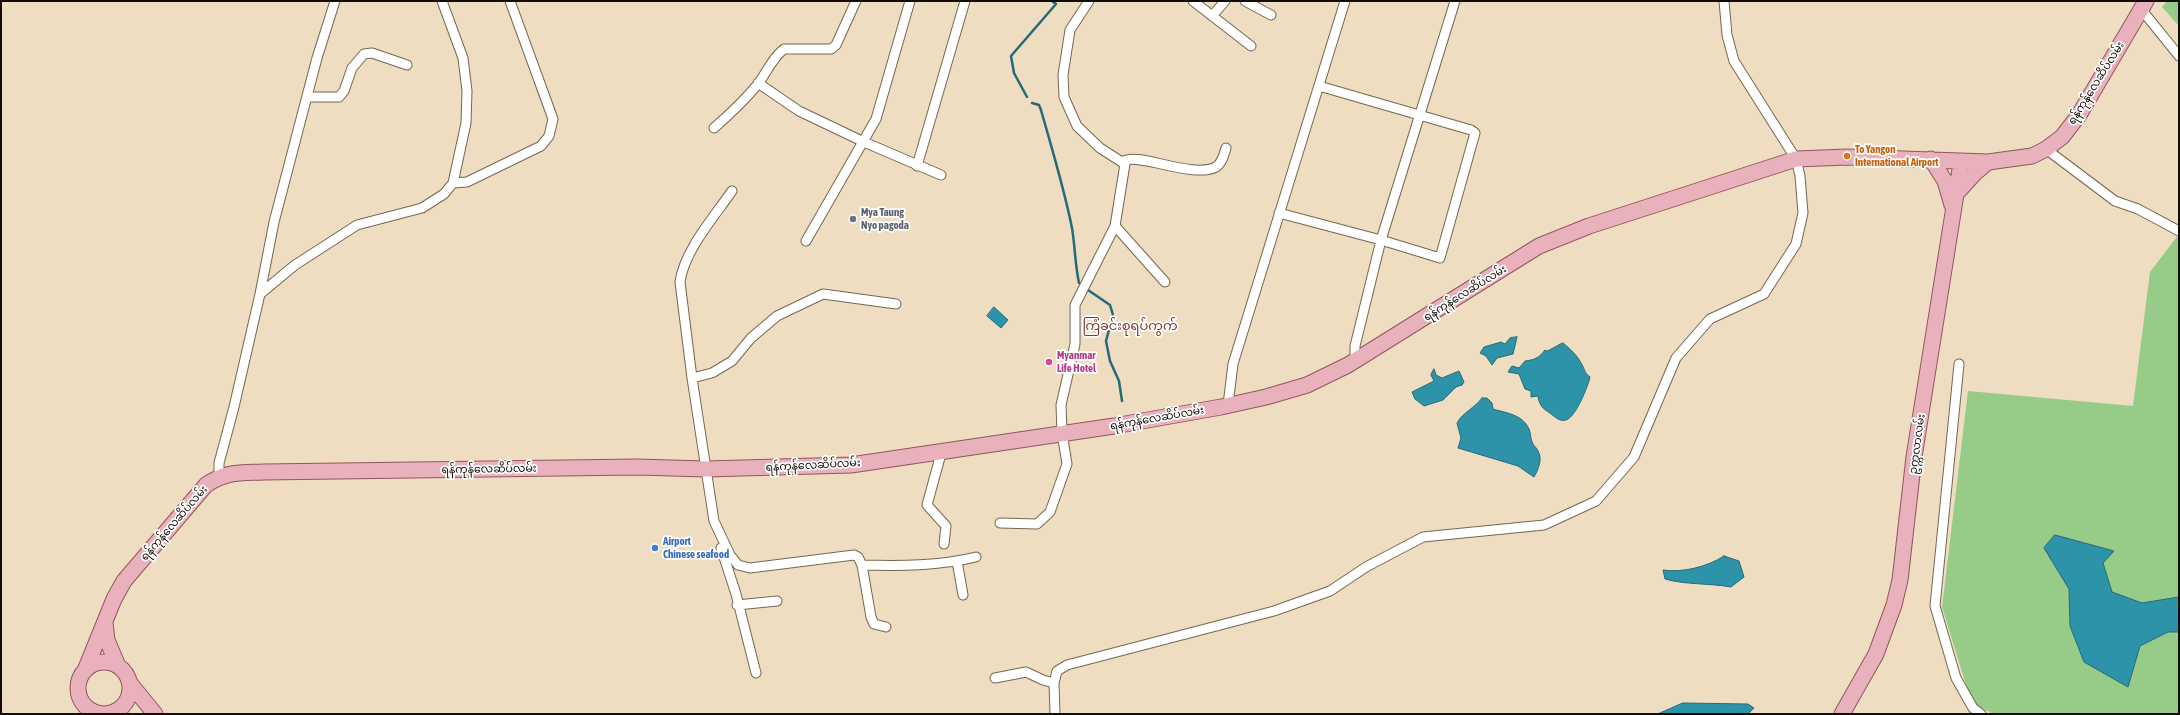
<!DOCTYPE html>
<meta charset="utf-8">
<style>
body{margin:0}
#map{position:relative;width:2180px;height:715px;overflow:hidden;background:#eeddc1;font-family:"Asap Condensed",sans-serif}
canvas{display:block}
.frame{position:absolute;inset:0;border:2px solid #120c04;pointer-events:none}
</style>
<div id="map">
<canvas width="2180" height="715"></canvas>
<div class="frame"></div>
</div>
<script>
const ctx = document.querySelector('canvas').getContext('2d');
ctx.lineJoin = 'round';
function paint(path, color) {
  ctx.fillStyle = color;
  ctx.fill(path, 'evenodd');
}
function trace(path, color, width, dash) {
  ctx.strokeStyle = color;
  ctx.lineWidth = width;
  ctx.lineCap = dash ? 'butt' : 'round';
  ctx.setLineDash(dash || []);
  ctx.stroke(path);
}
function write(font, color, halo, rows, align = 'center') {
  ctx.font = font + ' "Asap Condensed","Noto Sans Myanmar",sans-serif';
  ctx.lineWidth = 3.5;
  ctx.setLineDash([]);
  ctx.textBaseline = 'middle';
  ctx.strokeStyle = halo;
  ctx.fillStyle = color;
  for (const [text, x, y, turn = 0] of rows) {
    ctx.save();
    ctx.translate(x, y);
    ctx.rotate((+turn || 0) * Math.PI / 180);
    ctx.textAlign = isNaN(turn) ? turn : align;
    if (halo) ctx.strokeText(text, 0, 0);
    ctx.fillText(text, 0, 0);
    ctx.restore();
  }
}
const green = new Path2D(`
 M2167,1H2179V26L2162,7Z
 M2179,234V714H1993L1971,701L1942,607L1968,391L2133,406L2150,272Z`);
const water = new Path2D(`
 M994,307L1008,320L1001,328L987,316Z
 M1517,337L1513,354L1497,358L1492,365L1486,356L1480,353L1484,347L1501,342L1505,344L1510,338Z
 M1563,343C1570,349 1577,355 1581,363C1585,369 1584,373 1590,377C1588,386 1576,417 1566,420C1560,422 1555,417 1550,413C1543,409 1539,405 1538,396L1531,397V391L1525,389L1519,374L1508,372L1512,366L1519,368L1525,361C1534,360 1539,358 1545,350L1547,351Z
 M1434,369L1436,375L1442,378L1459,371L1464,382L1462,385L1456,387L1443,400L1424,406L1415,399L1412,392L1434,381L1431,375Z
 M1482,398H1487L1492,403L1493,409C1506,413 1522,414 1529,429C1531,433 1530,439 1533,444C1534,446 1537,448 1538,451C1543,459 1538,470 1534,477L1518,466L1458,448L1461,438L1457,423C1463,412 1475,408 1482,398Z
 M2055,535L2114,551L2103,563L2112,592L2142,603L2179,597V632H2168L2140,646L2128,687L2084,662L2070,626L2069,589L2044,548Z
 M1724,556L1739,561L1744,577L1731,587C1709,583 1686,585 1665,579L1663,570C1682,573 1707,567 1724,556Z
 M1683,703L1748,704L1754,708L1748,714H1658Z`);
const stream = new Path2D(`
 M1027,97L1014,73L1011,56L1056,4L1052,1
 M1032,103L1039,105L1041,110C1052,149 1064,188 1072,228C1075,246 1075,264 1079,283
 M1088,290L1110,305L1113,315L1106,341L1110,361L1119,381L1122,401`);
const minor = new Path2D(`
 M1193,1L1251,46
 M1245,1L1271,15
 M2141,9L2179,56
 M1212,16L1225,1
 M758,83L799,111L864,142L941,175
 M1319,86L1471,130L1475,133L1440,258L1381,240L1455,1
 M307,97H339L344,91L352,68L364,54L372,53L407,65
 M714,128C730,114 744,101 758,84C767,72 772,58 784,49H831L836,45L856,1
 M2046,149L2115,201L2138,209L2179,231
 M1124,161C1137,152 1193,179 1216,167C1222,163 1224,155 1226,148
 M917,166L965,1
 M453,183L467,182L541,146L549,136L553,119L510,1
 M732,191C714,217 684,251 680,282L692,378L714,521L730,555L738,565L750,568L854,555L858,557L862,565C901,566 939,566 976,557
 M1279,213L1381,240L1355,346V361
 M1115,226L1165,282
 M806,241L876,119L910,1
 M260,294L295,265L357,225L422,208L444,194L453,183L466,123L467,91L463,58L442,1
 M1959,364L1935,606L1956,678L1973,708L1981,714
 M692,378L712,373L732,361L751,338L777,316L823,294L896,304
 M1228,405L1233,364L1345,1
 M942,450L927,505L946,526L944,544
 M219,476V463L234,407L260,294L274,222L317,58L335,1
 M1000,523L1037,524L1050,512L1067,464L1062,433L1061,405L1075,344V305L1115,226L1125,164L1100,148L1077,126L1064,97L1063,75L1070,30L1089,1
 M721,548L736,594L756,673
 M957,561L963,595
 M862,565L871,617L874,624L886,627
 M737,605L777,601
 M995,678L1026,672L1043,680L1054,683
 M1055,714L1054,683L1057,671L1067,665L1274,611L1330,591L1366,567L1423,537L1544,525L1596,501L1634,457L1676,358L1710,319L1764,294L1796,244L1803,213L1800,176L1796,159L1734,61L1727,35L1724,1`);
const primary = new Path2D(`
 M1931,159L1945,181L1952,205
 M1955,195L1975,173L1988,162
 M105,623L107,640L118,666
 M78 688a26 26 0 1 1 52 0a26 26 0 1 1-52 0Z
 M86,668L114,599L124,581L206,485C226,471 241,473 264,472L637,467L706,469L851,465L1114,426L1221,407L1266,397L1307,385L1348,365L1539,246L1589,226L1796,159L1847,157L1988,162L2032,156L2046,149L2062,137L2079,115L2146,1
 M129,682L155,714
 M1842,714L1876,654L1894,605L1900,580L1914,457L1961,163`);
const markers = [
 [1847,156,4,"#e8710a"],
 [853,219,4,"#6b7280"],
 [1049,362,4,"#d1479c"],
 [655,548,4,"#3f7fe0"]
];
const streetNames = [
 ["ရန်ကုန်လေဆိပ်လမ်း",2096,83,-58],
 ["ရန်ကုန်လေဆိပ်လမ်း",1465,293,-32],
 ["ရန်ကုန်လေဆိပ်လမ်း",1157,418,-10],
 ["ဥက္ကလာလမ်း",1917,444,-82],
 ["ရန်ကုန်လေဆိပ်လမ်း",813,465,-3],
 ["ရန်ကုန်လေဆိပ်လမ်း",489,469,-1],
 ["ရန်ကုန်လေဆိပ်လမ်း",174,523,-49]
];
const foodNames = [
 ["To Yangon",1855,150],
 ["International Airport",1855,163]
];
const worshipNames = [
 ["Mya Taung",861,213],
 ["Nyo pagoda",861,226]
];
const hotelNames = [
 ["Myanmar",1057,356],
 ["Life Hotel",1057,369]
];
const shopNames = [
 ["Airport",663,542],
 ["Chinese seafood",663,555]
];
const quarterNames = [
 ["ကြံခင်းစုရပ်ကွက်",1130,326]
];
paint(green, '#96cb88');
paint(water, '#2d93a9');
trace(water, '#256a78', 1);
trace(stream, '#256a78', 2.5);
trace(minor, '#75674e', 11);
trace(primary, '#93555e', 17);
trace(minor, '#fff', 9);
trace(primary, '#e8b1bc', 15);
for (const [x, y, r, color] of markers) {
  const dot = new Path2D();
  dot.arc(x, y, r, 0, 2 * Math.PI);
  ctx.fillStyle = color;
  ctx.fill(dot);
  trace(dot, '#fff', 1.5);
}
write('11px', '#120c04', '#fff', streetNames);
write('bold 11px', '#c56008', '#fff', foodNames, 'left');
write('bold 11px', '#5b616d', '#fff', worshipNames, 'left');
write('bold 11px', '#b23c85', '#fff', hotelNames, 'left');
write('bold 11px', '#366cbe', '#fff', shopNames, 'left');
write('13px', '#7f382e', '#fff', quarterNames);
</script>
